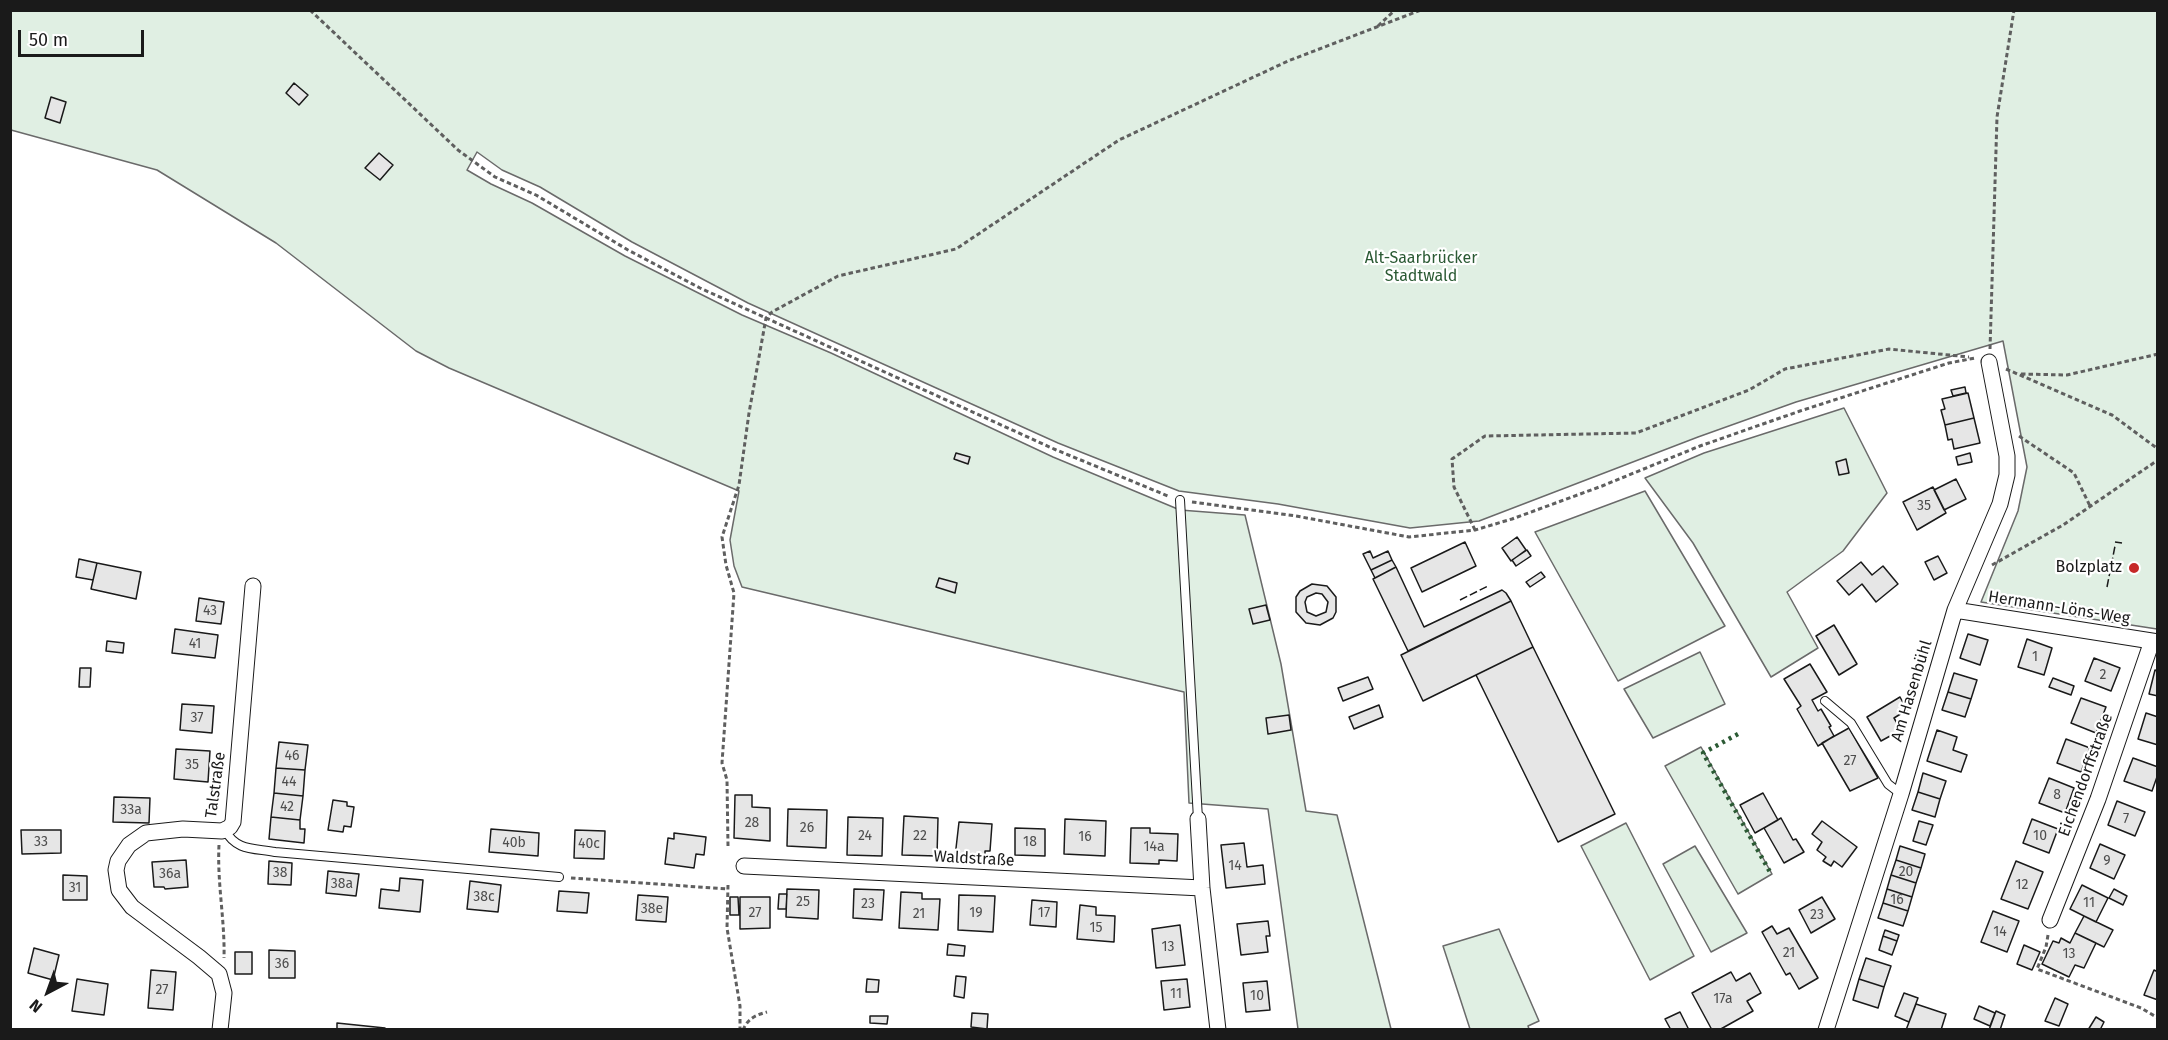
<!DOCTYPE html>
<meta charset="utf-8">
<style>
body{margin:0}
#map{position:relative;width:2168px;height:1040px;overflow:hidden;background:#fff;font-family:"Fira Sans",sans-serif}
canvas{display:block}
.frame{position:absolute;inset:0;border:12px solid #1a1a1a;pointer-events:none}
.north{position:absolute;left:18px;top:962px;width:60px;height:60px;-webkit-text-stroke:4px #fff;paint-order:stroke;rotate:221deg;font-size:16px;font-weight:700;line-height:24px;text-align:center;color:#1a1a1a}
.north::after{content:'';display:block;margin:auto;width:21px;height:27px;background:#1a1a1a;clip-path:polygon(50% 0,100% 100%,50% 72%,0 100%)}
.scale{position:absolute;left:18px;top:30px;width:126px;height:27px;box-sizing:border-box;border:3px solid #1a1a1a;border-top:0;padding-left:8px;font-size:18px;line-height:21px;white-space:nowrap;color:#1a1a1a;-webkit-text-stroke:4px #fff;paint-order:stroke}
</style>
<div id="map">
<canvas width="2168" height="1040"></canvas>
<div class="frame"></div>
<div class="north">N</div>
<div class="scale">50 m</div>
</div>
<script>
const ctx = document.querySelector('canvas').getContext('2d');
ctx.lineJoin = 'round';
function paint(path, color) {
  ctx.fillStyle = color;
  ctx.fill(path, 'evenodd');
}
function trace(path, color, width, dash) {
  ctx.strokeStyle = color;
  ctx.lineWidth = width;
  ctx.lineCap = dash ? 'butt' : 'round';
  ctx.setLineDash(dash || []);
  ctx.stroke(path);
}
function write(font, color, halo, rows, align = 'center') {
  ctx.font = font + ' "Fira Sans",sans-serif';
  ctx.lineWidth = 4.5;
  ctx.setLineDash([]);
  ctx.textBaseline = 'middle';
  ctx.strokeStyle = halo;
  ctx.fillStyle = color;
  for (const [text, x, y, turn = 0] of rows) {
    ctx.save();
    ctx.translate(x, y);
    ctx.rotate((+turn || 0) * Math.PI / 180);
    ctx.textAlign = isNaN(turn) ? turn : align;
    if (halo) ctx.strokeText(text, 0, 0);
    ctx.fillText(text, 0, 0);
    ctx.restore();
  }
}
const green = new Path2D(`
 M10,11H2157V629L1981,602L2018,511L2027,467L2003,341L1796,402L1698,437L1479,521L1410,528L1278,504L1179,491L1058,443L748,303L632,242L540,187L502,170L477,152L467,170L491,184L532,203L625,256L742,315L831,353L1053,457L1180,510L1245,515L1281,664L1306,811L1337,815L1391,1029H1298L1268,809L1189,803L1184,692L742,587L734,566L730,540L739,491L449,368L416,351L276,243L157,170L11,130Z
 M1844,408L1887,493L1843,551L1787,592L1818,648L1771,677L1693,543L1645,478L1704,453Z
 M1645,491L1725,626L1618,681L1535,532Z
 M1700,652L1725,704L1653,738L1624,689Z
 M1701,747L1772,874L1738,894L1665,766Z
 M1626,823L1694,956L1650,980L1581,846Z
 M1695,846L1747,933L1711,952L1663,864Z
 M1499,929L1539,1021L1528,1026L1529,1029H1470L1443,946Z`);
const building = new Path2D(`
 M294,83L308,95L299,105L286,93Z
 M51,97L66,102L60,123L45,118Z
 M379,153L393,165L380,180L365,168Z
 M1965,387L1966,393L1953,396L1951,390Z
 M1968,393L1974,418L1945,425L1941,410L1945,409L1942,399Z
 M1974,418L1980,443L1954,449L1952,439L1948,440L1945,425Z
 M956,453L970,457L968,464L954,459Z
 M1970,453L1972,462L1958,465L1956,457Z
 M1846,459L1849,473L1839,475L1836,462Z
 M1956,479L1966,499L1944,510L1934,490Z
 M1933,487L1946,513L1917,530L1903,502Z
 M1517,537L1526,550L1511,561L1502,548Z
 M1465,542L1476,566L1422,592L1411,568Z
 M1527,550L1531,556L1516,566L1512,560Z
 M1370,551L1373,558L1388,551L1392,560L1371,570L1363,554Z
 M1938,556L1947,573L1934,580L1925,562Z
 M79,559L97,563L93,580L76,577Z
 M1392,560L1396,567L1375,578L1371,570Z
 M1861,562L1872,575L1883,566L1898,584L1876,602L1862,584L1849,595L1837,581Z
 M97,563L141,572L136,599L91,589Z
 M1396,567L1424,627L1502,590L1506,593L1511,601L1408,651L1373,579Z
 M1541,572L1545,577L1530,587L1526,582Z
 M939,578L957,583L955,593L936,587Z
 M1312,584L1327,586L1336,597V612L1333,618L1320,625L1306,623L1296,612V597L1300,591ZM1316,593L1322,594L1328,602L1326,612L1316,616L1307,612L1305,602L1307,597Z
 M199,598L224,602L221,624L196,621Z
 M1511,601L1533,647L1423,701L1401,655Z
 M1266,605L1270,620L1253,624L1249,609Z
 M1834,625L1857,664L1839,675L1816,636Z
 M175,629L218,635L215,658L172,653Z
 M1968,634L1988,640L1980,665L1960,658Z
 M2027,639L2052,648L2044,675L2018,667Z
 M107,641L124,643L123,653L106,651Z
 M1533,647L1615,814L1558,842L1476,675Z
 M2094,658L2120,668L2111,691L2085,681Z
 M1810,664L1827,692L1812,700L1818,711L1821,709L1831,726L1829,727L1834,736L1818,746L1797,709L1801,706L1784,679Z
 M80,668H91L90,687H79Z
 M2155,670L2158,671V696L2149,694Z
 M1954,673L1977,680L1971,699L1948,692Z
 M1368,677L1373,689L1343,701L1338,688Z
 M2053,678L2074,686L2071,695L2049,687Z
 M1948,692L1971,699L1965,717L1942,710Z
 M1900,697L1907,710L1894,718L1901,730L1881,741L1867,717Z
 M2081,698L2106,707L2096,733L2071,723Z
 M182,704L214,706L212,733L180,730Z
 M1379,705L1383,717L1354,729L1349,717Z
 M2146,713L2158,717V745L2138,739Z
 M1289,715L1291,730L1268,734L1266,718Z
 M1849,728L1878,778L1850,791L1822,743Z
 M1937,730L1957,737L1953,750L1967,755L1961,772L1927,761Z
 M2066,739L2090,748L2081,772L2057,763Z
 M279,742L308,745L305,770L276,768Z
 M176,749L210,751L208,782L174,779Z
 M2133,758L2158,767V774L2152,791L2124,781Z
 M276,768L305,770L303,796L274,793Z
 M1923,773L1946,781L1940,799L1918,792Z
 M2049,778L2074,788L2065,813L2039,803Z
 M1918,792L1940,799L1935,817L1912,810Z
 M274,793L303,796L300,820L271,817Z
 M1763,793L1778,820L1755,833L1740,805Z
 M735,795H752V807L770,808V841L734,838Z
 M114,797L150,798L149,823L113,822Z
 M333,800L347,802V806L354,807L351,827L344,826L343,832L328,830Z
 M2117,801L2145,812L2135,836L2108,825Z
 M788,809L827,810L826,848L787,846Z
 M904,816L938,818L937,856L902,855Z
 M271,817L300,820V829H305L304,843L269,839Z
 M848,817L883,818L882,856L847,855Z
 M1781,818L1793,840L1796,839L1804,852L1784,863L1764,828Z
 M1065,819L1106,821L1105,856L1064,854Z
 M2032,819L2058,829L2049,853L2023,843Z
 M1822,821L1857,847L1842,867L1834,861L1831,866L1823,861L1826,857L1817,850L1822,842L1812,834Z
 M1919,821L1933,825L1926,845L1913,841Z
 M959,822L992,824L990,851H985V859L955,857Z
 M1015,828L1045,829V856L1015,855Z
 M1131,828H1150V833L1178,834L1177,861L1159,860V864L1130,863Z
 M491,829L539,833L538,856L489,852Z
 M21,830H61V853L22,854Z
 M575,830L605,831L604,859L574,858Z
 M674,833L706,837L704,855L696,854L694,868L665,864L668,838L674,839Z
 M1244,843L1247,867L1263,865L1265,884L1226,888L1221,845Z
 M2100,844L2125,855L2114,879L2090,868Z
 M1900,846L1925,854L1921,868L1896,860Z
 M186,860L188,887L165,889L164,887H154L152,862Z
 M1896,860L1921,868L1916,883L1891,875Z
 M269,861L292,863L291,885L268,884Z
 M2016,861L2043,872L2028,909L2001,899Z
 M328,871L359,874L356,896L326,893Z
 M63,875L87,876V900H63Z
 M1891,875L1916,883L1912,897L1887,889Z
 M400,878L423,880L420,912L379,908L381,889L399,891Z
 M470,881L501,885L498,912L467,909Z
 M2082,885L2108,898L2096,922L2070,909Z
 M787,889L819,890L818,919L786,917Z
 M854,889L884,890L882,920L853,918Z
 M1887,889L1912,897L1908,911L1883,903Z
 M2114,889L2127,896L2123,905L2109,898Z
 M559,891L589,893L587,913L557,911Z
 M901,892L922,893V899H940L938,930L899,928Z
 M779,894H787L786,909H778Z
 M638,895L668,897L666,922L636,920Z
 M959,895L995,896L993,932L958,930Z
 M730,897H738L739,915H730Z
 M740,897H770V928L740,929Z
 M1822,897L1835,919L1811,933L1799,910Z
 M1032,900L1057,902L1056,927L1030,925Z
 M1883,903L1908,911L1903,926L1878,918Z
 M1080,905L1096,907V915L1115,916L1114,942L1077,939Z
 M1993,911L2019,921L2007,952L1981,942Z
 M2084,916L2113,930L2104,947L2075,933Z
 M1268,921L1270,936H1266L1268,952L1241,955L1237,924Z
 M1180,925L1185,965L1156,968L1152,929Z
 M1772,926L1777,934L1789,928L1818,978L1799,989L1790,973L1786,975L1762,932Z
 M1885,930L1899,935L1897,941L1883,936Z
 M2075,933L2096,943L2084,968L2075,965L2069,977L2042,964L2053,941L2059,943L2061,938L2070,943Z
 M1883,936L1897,941L1892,955L1879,950Z
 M948,944L965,946L964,956L947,955Z
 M2024,945L2040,952L2032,970L2017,964Z
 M34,948L59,955L53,980L28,973Z
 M269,950L295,951V978H269Z
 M235,952H252V974H235Z
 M1866,958L1891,966L1884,987L1859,979Z
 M151,970L176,972L173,1010L148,1008Z
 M2154,970L2158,972V1000L2144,995Z
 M1731,972L1736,981L1750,973L1761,993L1747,1001L1753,1011L1719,1030H1712L1692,993Z
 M956,976L966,977L964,998L954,996Z
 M77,979L108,984L104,1015L72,1011Z
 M867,979L879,980L878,992H866Z
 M1187,979L1190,1007L1164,1010L1161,981Z
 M1859,979L1884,987L1878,1008L1853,1000Z
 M1267,981L1270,1010L1246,1012L1243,983Z
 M1904,993L1918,998L1909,1022L1895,1016Z
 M2055,998L2068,1004L2059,1026L2045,1021Z
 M1916,1004L1946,1014L1941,1030H1906Z
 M1979,1006L1995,1013L1990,1026L1974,1019Z
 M1996,1011L2005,1015L2000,1030H1989Z
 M1680,1012L1689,1030H1671L1665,1019Z
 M972,1013L988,1014L987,1029L971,1027Z
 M870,1016H888L887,1024L870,1023Z
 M2096,1017L2104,1022L2100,1030H2088Z
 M337,1023L385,1028V1030H337Z`);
const path = new Path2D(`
 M310,10L458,150L495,177L536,195L628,250L700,288L1054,449L1168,496
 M1378,26L1395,10
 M1990,349L1997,117L2014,10
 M2006,369L2112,415L2158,449
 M2021,374L2067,375L2158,354
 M2019,436L2074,473L2090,506
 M1192,502L1296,516L1409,537L1475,530L1512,519L1602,486L1700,446L1800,411L1949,363L1975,358
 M1475,530L1454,487L1452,459L1485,436L1636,433L1749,390L1785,369L1889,349L1969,357
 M1992,565L2063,525L2158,460
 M219,845C217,883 225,920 224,958
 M728,846L727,780L722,763L734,593L726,565L722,537L739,485L749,413L766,318L772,312L838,276L956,249L1119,140L1288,61L1421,10
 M571,878L728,889
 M728,885L727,928L740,1006V1030
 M2048,935L2046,947L2037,969L2141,1008L2158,1018
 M743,1030C748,1018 756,1015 767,1012`);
const lane = new Path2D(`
 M1180,500L1198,819
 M1825,701L1851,723L1888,784L1901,794
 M225,830C236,851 254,848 275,852L559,877`);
const street = new Path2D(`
 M1955,610L2158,642
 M1198,819L1202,888L1218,1030
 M744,866L1202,888
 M2050,920L2098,799L2152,641
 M220,1030L224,993L219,974L199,957L132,907L119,890L116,870L118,861L129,845L146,833L183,829L222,831L230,827L233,822L253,586
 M1826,1030L1901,794L1955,610L2000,504L2007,475V456L1989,362`);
const hedge = new Path2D(`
 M1738,734L1703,753L1770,872`);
const fence = new Path2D(`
 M2115,542L2122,543
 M2107,587L2115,546
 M1460,600L1488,586`);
const markers = [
 [2134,568,6,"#c62828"]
];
const numberNames = [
 ["35",1924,506],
 ["43",210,611],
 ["41",195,644],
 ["1",2035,657],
 ["2",2103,675],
 ["37",197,718],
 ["46",292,756],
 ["27",1850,761],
 ["35",192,765],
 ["44",289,782],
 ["8",2057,795],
 ["42",287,807],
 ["33a",131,810],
 ["7",2126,819],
 ["28",752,823],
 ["26",807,828],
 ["24",865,836],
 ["22",920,836],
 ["10",2040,836],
 ["16",1085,837],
 ["33",41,842],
 ["18",1030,842],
 ["40b",514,843],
 ["40c",589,844],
 ["14a",1154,847],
 ["9",2107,861],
 ["14",1235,866],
 ["20",1906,872],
 ["38",280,873],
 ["36a",170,874],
 ["38a",342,884],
 ["12",2022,885],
 ["31",75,888],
 ["38c",484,897],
 ["16",1897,900],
 ["25",803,902],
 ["11",2089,903],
 ["23",868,904],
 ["38e",652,909],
 ["27",755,913],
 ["19",976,913],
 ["17",1044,913],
 ["21",919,914],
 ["23",1817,915],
 ["15",1096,928],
 ["14",2000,932],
 ["13",1168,947],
 ["21",1789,953],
 ["13",2069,954],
 ["36",282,964],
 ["27",162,990],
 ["11",1176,994],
 ["10",1257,996],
 ["17a",1723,999]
];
const parkNames = [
 ["Alt-Saarbrücker",1421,259],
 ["Stadtwald",1421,277]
];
const poiNames = [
 ["Bolzplatz",2122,568]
];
const streetNames = [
 ["Hermann-Löns-Weg",2059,608,9],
 ["Am Hasenbühl",1912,691,-73],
 ["Eichendorffstraße",2086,775,-70],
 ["Talstraße",216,785,-82],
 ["Waldstraße",974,859,3]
];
paint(green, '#e0efe3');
trace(green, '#6a6a6a', 1.5);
paint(building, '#e6e6e6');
trace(building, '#1a1a1a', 1.5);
trace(lane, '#1a1a1a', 10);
trace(street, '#1a1a1a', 17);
trace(path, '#5f5f5f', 3, [4.5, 3]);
trace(lane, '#fff', 8);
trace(street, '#fff', 15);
trace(hedge, '#2b5a34', 4.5, [3, 4.5]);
trace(fence, '#1a1a1a', 1.5, [8, 3]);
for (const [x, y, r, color] of markers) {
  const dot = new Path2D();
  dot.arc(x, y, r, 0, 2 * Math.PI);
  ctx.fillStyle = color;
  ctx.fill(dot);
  trace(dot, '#fff', 2);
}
write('14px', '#4d4d4d', null, numberNames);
write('16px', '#2b5a34', '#fff', parkNames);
write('16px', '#1a1a1a', '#fff', poiNames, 'right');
write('16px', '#1a1a1a', '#fff', streetNames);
</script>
